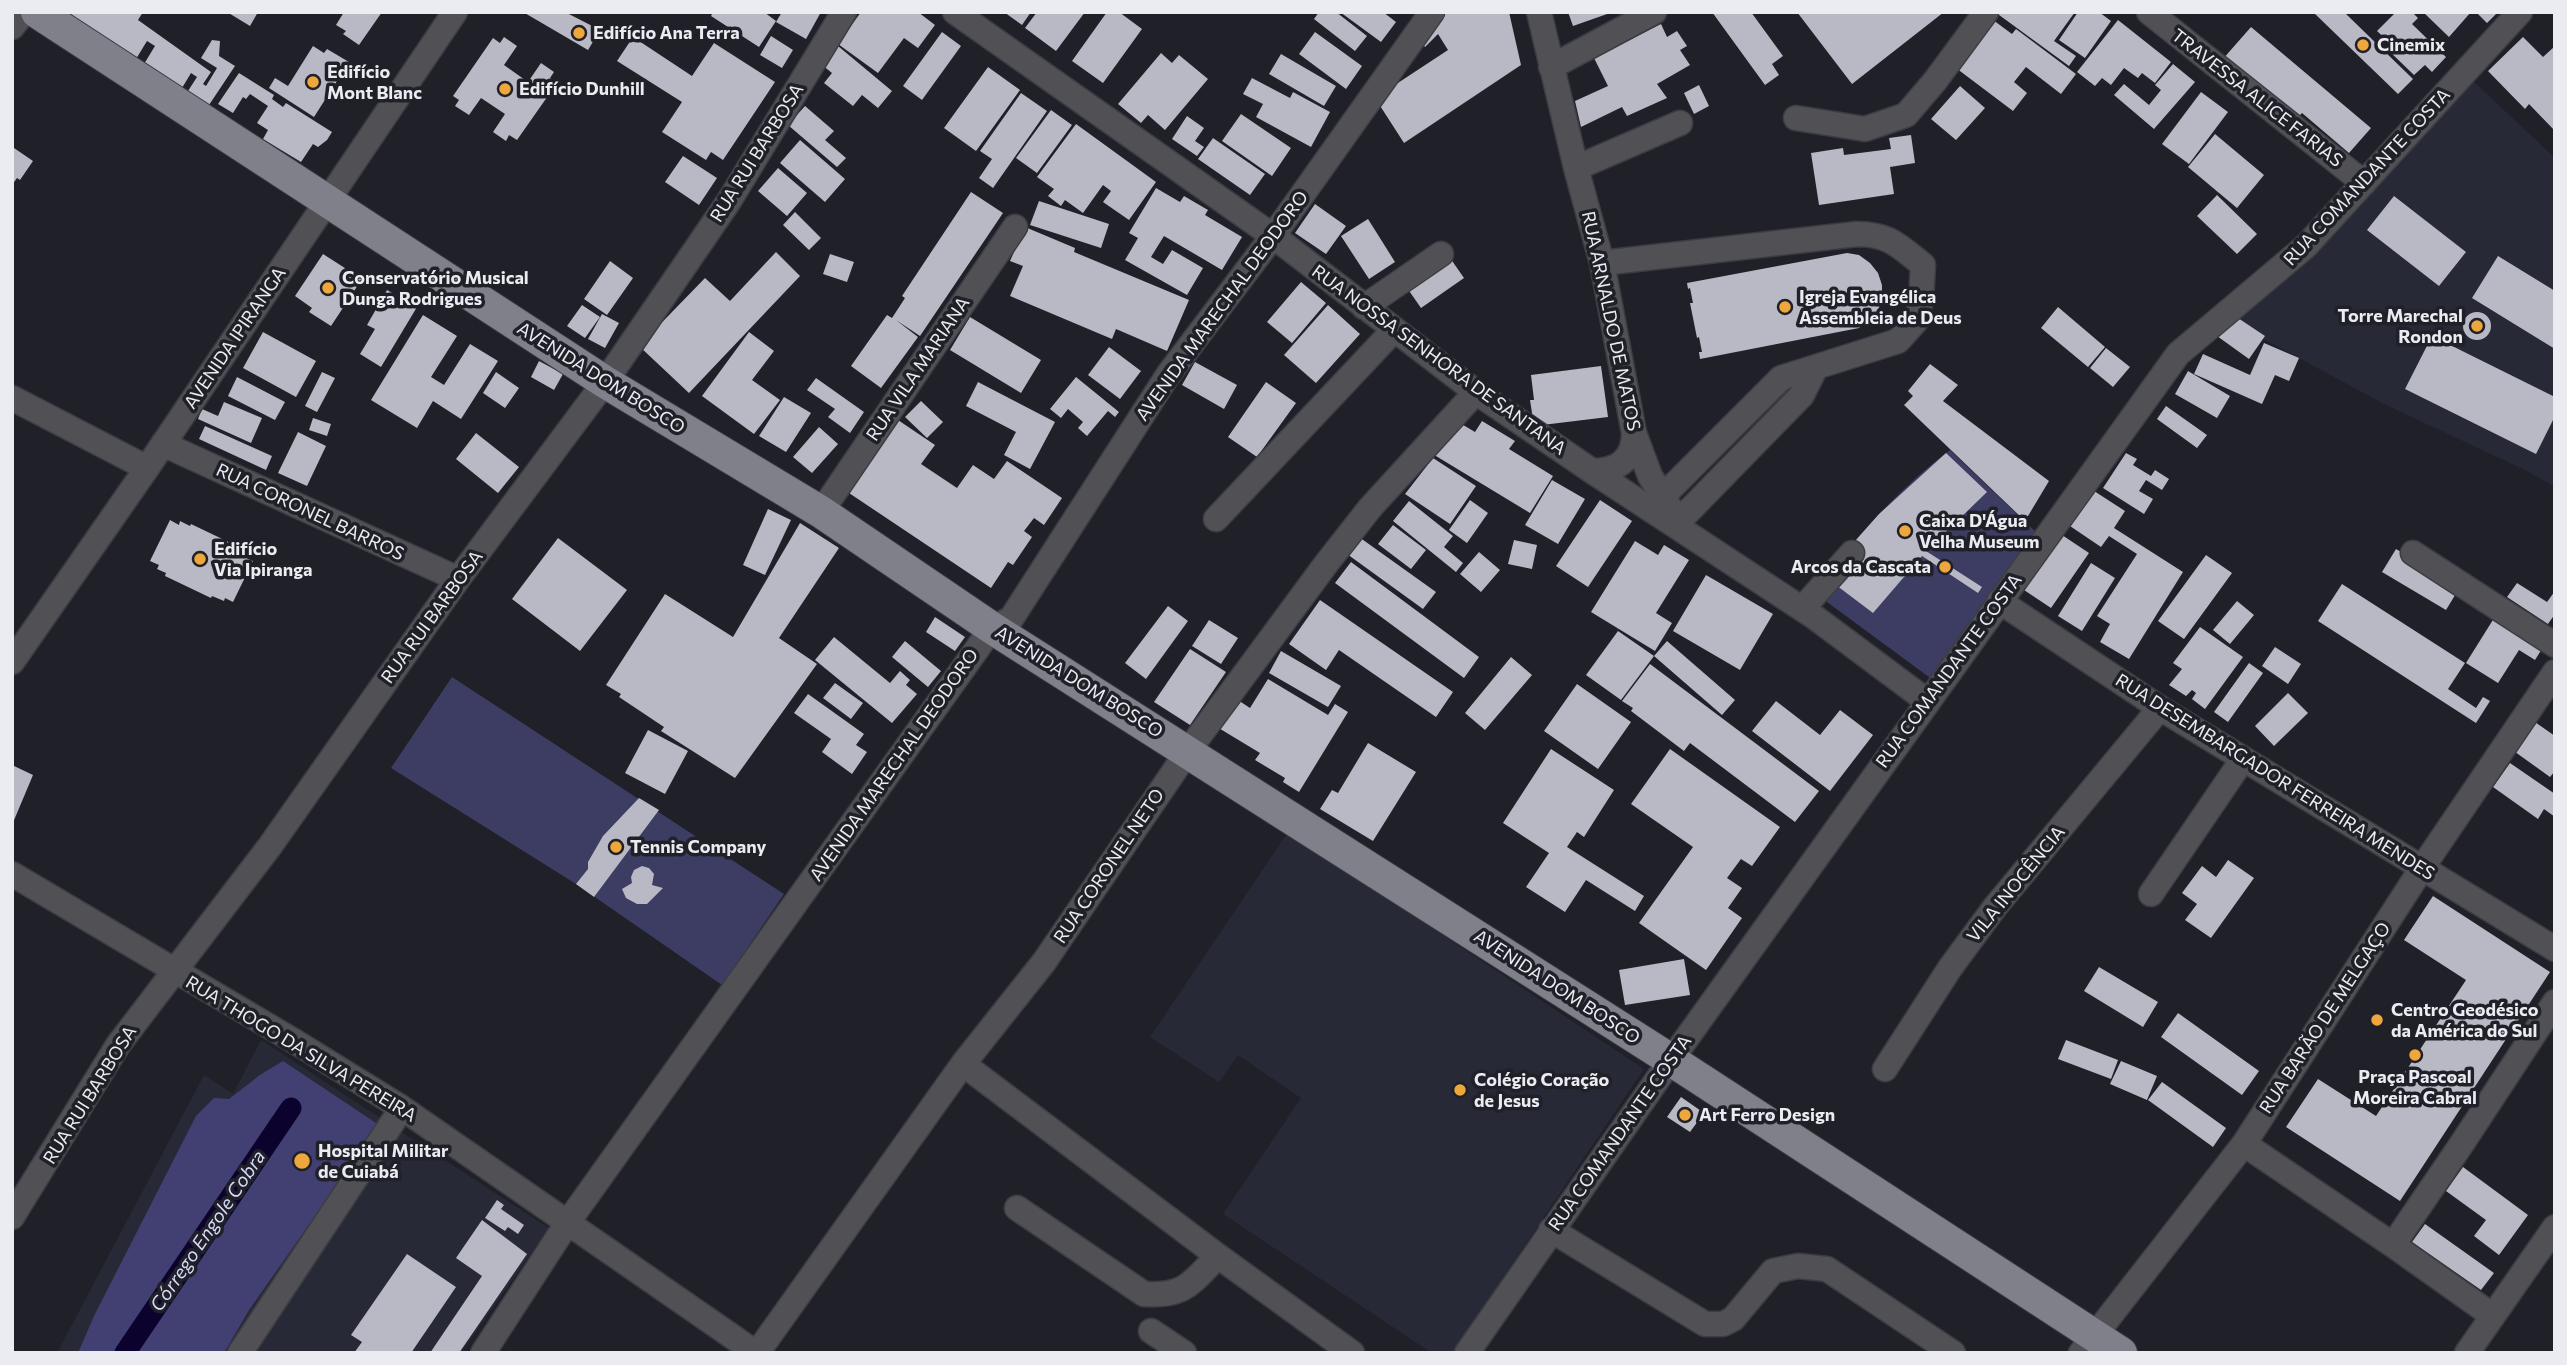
<!DOCTYPE html>
<meta charset="utf-8">
<style>
body{margin:0}
#map{position:relative;width:2567px;height:1365px;overflow:hidden;background:#1f2028;font-family:Commissioner,sans-serif}
canvas{display:block}
.frame{position:absolute;inset:0;border:14px solid #ebecf2;pointer-events:none}
</style>
<div id="map">
<canvas width="2567" height="1365"></canvas>
<div class="frame"></div>
</div>
<script>
const ctx = document.querySelector('canvas').getContext('2d');
ctx.lineJoin = 'round';
function paint(path, color) {
  ctx.fillStyle = color;
  ctx.fill(path, 'evenodd');
}
function trace(path, color, width, dash) {
  ctx.strokeStyle = color;
  ctx.lineWidth = width;
  ctx.lineCap = dash ? 'butt' : 'round';
  ctx.setLineDash(dash || []);
  ctx.stroke(path);
}
function write(font, color, halo, rows, align = 'center') {
  ctx.font = font + ' Commissioner,sans-serif';
  ctx.lineWidth = 7;
  ctx.setLineDash([]);
  ctx.textBaseline = 'middle';
  ctx.strokeStyle = halo;
  ctx.fillStyle = color;
  for (const [text, x, y, turn = 0] of rows) {
    ctx.save();
    ctx.translate(x, y);
    ctx.rotate((+turn || 0) * Math.PI / 180);
    ctx.textAlign = isNaN(turn) ? turn : align;
    if (halo) ctx.strokeText(text, 0, 0);
    ctx.fillText(text, 0, 0);
    ctx.restore();
  }
}
const built = new Path2D(`
 M2473,81L2555,158V487L2525,470L2386,405L2232,322L2296,271Z
 M1288,832L1644,1069L1452,1353H1432L1223,1214L1301,1098L1238,1055L1219,1082L1150,1037Z
 M261,1040L549,1228L461,1353H57L204,1075L233,1094Z`);
const green = new Path2D(`
 M1950,450L2038,534L1933,680L1812,591C1855,541 1897,489 1950,450Z
 M452,677L784,894L722,985L576,884L391,768Z`);
const forest = new Path2D(`
 M283,1061L379,1125L249,1310L224,1353H78L94,1316L196,1116L214,1098L229,1099L260,1075Z`);
const canal = new Path2D(`
 M125,1353L291,1108`);
const building = new Path2D(`
 M62,12H143L138,20L211,72L203,84L206,86L217,68L201,58L212,40L220,41L219,56L235,66L209,105L188,91L197,77L191,73L182,88L144,64L155,46L147,41L136,59Z
 M227,12H258L250,26Z
 M344,12H382L359,45L343,34L346,31L336,25Z
 M523,12H565L600,30L588,50Z
 M713,12H764L776,21L759,47L711,16Z
 M782,12H821L806,39L776,22Z
 M861,12H918L935,25L918,48L904,38L878,73L838,44Z
 M1004,12H1031L1022,25Z
 M1037,12H1085L1056,51L1025,28Z
 M1107,12H1119L1142,29L1103,83L1072,61Z
 M1319,12H1336L1367,36L1355,51L1314,19Z
 M1340,12H1383L1396,22L1381,42Z
 M1439,12H1509L1521,65L1404,143L1375,98L1448,50L1438,34L1425,47L1417,38Z
 M1568,12H1610V13L1573,26Z
 M1712,12H1751L1783,56L1772,64L1779,75L1765,85Z
 M1797,12H1944L1852,84Z
 M1995,12H2075L2054,41L2076,56L2069,66Z
 M2078,12H2099L2111,21L2085,58L2059,40Z
 M2313,12H2344L2413,79L2398,94Z
 M2396,12H2412L2418,18L2412,24L2446,57L2432,72L2425,65L2414,75L2387,49L2392,45L2377,31Z
 M2423,12H2471L2449,37Z
 M2476,12H2498L2487,23Z
 M1993,20L2012,34L2016,29L2076,74L2061,94L2026,67L2014,82L2027,93L2013,111L1956,68Z
 M2118,20L2171,62L2155,83L2142,73L2138,78L2124,68L2111,85L2102,78L2095,86L2077,72Z
 M1661,24L1667,37L1677,31L1687,46L1680,50L1690,65L1657,84L1667,98L1627,116L1622,107L1581,127L1575,101L1608,86L1594,58Z
 M2251,27L2371,128L2349,153L2302,113L2294,121L2222,60Z
 M942,32L961,46L922,100L903,86Z
 M1315,32L1362,66L1346,89L1299,54Z
 M771,36L793,50L782,68L760,55Z
 M504,37L517,46L504,65L528,82L541,63L554,72L550,78L557,83L517,140L509,135L506,141L493,132L505,114L481,98L469,115L455,106L459,100L453,96L493,38L500,43Z
 M633,37L692,76L714,43L775,82L723,160L711,152L706,160L662,132L682,102L617,61Z
 M2523,37L2543,57L2555,46V131L2529,104L2525,109L2488,71Z
 M313,46L324,53L327,49L349,62L314,117L269,88L275,78L288,86Z
 M838,46L892,91L878,108L862,95L853,106L824,83L832,73L822,65Z
 M1161,53L1172,63L1179,55L1208,79L1165,130L1148,115L1141,123L1118,104Z
 M1281,54L1336,86L1324,106L1269,74Z
 M2173,64L2195,82L2154,129L2114,95L2124,84L2149,105L2161,90L2155,85Z
 M988,67L1020,90L976,151L944,128Z
 M239,73L274,95L272,99L283,107L286,103L332,132L327,140L318,147L313,144L301,162L263,139L268,130L257,123L268,106L250,94L246,99L243,97L233,113L218,104Z
 M1252,78L1290,98L1293,92L1330,112L1311,147L1256,117L1263,104L1243,94Z
 M1699,85L1709,106L1694,114L1684,93Z
 M1960,86L1985,108L1956,140L1931,119Z
 M2201,92L2228,112L2189,164L2162,144Z
 M1021,93L1047,111L993,188L979,178L992,159L980,151Z
 M805,106L834,131L825,140L846,158L837,167L788,125Z
 M1051,110L1072,125L1037,173L1016,158Z
 M1241,114L1291,148L1272,176L1222,141Z
 M1187,116L1204,128L1195,141L1204,147L1197,156L1172,139Z
 M1076,124L1156,182L1129,220L1103,202L1111,191L1103,185L1083,213L1065,200L1061,206L1048,196L1054,189L1037,177Z
 M2215,134L2264,175L2237,208L2188,167Z
 M1911,135L1915,163L1890,167L1894,194L1819,205L1811,153L1843,148L1844,155L1891,149L1889,138Z
 M1213,138L1265,174L1250,195L1198,159Z
 M800,140L845,179L825,202L780,163Z
 M14,148L33,161L20,180L17,178L12,185Z
 M683,156L717,178L699,205L665,182Z
 M778,168L807,193L787,216L758,191Z
 M1156,188L1180,202L1184,196L1208,210L1205,215L1242,237L1222,270L1164,236L1151,257L1163,264L1172,250L1203,268L1187,295L1125,260L1138,238L1129,233Z
 M971,192L1003,213L920,336L896,320L918,337L881,388L851,366L887,315L892,318L905,298L902,296Z
 M2217,195L2257,234L2237,254L2197,216Z
 M2394,196L2466,252L2439,286L2367,230Z
 M1039,201L1109,224L1101,248L1030,225Z
 M1315,204L1346,226L1326,254L1295,233Z
 M795,212L821,238L809,250L783,225Z
 M1368,219L1395,262L1369,279L1341,236Z
 M1025,227L1075,248L1074,252L1189,300L1167,351L1116,329L1112,339L1010,296L1023,266L1010,261Z
 M776,252L800,276L689,393L639,346L705,278L730,301Z
 M1847,253L1859,255L1870,263L1878,273L1882,285V298L1878,311L1870,321L1859,328L1700,359L1699,352H1702L1699,337L1697,338L1690,303H1693L1690,288L1688,289L1687,283Z
 M323,254L362,279L331,326L309,312L312,308L295,296Z
 M830,254L854,262L847,282L823,274Z
 M1448,255L1464,278L1421,308L1405,285Z
 M2498,256L2555,291V349L2472,298Z
 M610,261L633,278L607,315L584,299Z
 M1301,282L1326,303L1292,343L1267,322Z
 M387,290L417,307L381,367L360,354L375,329L367,325Z
 M582,305L600,317L585,338L567,326Z
 M1328,305L1360,334L1316,383L1284,355Z
 M2058,307L2105,347L2088,367L2041,328Z
 M2463 326a14 14 0 1 1 28 0a14 14 0 1 1-28 0Z
 M602,314L619,323L605,348L588,339Z
 M2232,314L2265,336L2249,359L2217,336Z
 M423,315L457,336L431,377L444,385L470,344L498,361L461,419L433,401L417,428L371,400Z
 M970,317L1041,360L1021,393L950,350Z
 M263,332L316,361L296,397L243,368Z
 M749,332L774,351L752,380L780,400L754,434L702,396Z
 M2432,336L2555,397V416L2536,454L2405,389Z
 M2264,343L2299,358L2289,381L2275,375L2262,404L2194,374L2203,354L2250,375Z
 M1109,347L1141,371L1120,399L1088,375Z
 M2106,348L2130,367L2113,387L2090,368Z
 M539,361L563,374L554,390L531,377Z
 M1195,362L1237,385L1224,409L1182,385Z
 M1930,364L1958,385L1943,401L2049,481L2025,521L1904,405L1913,396L1908,391Z
 M1601,366L1608,417L1534,426L1530,400H1534L1531,375Z
 M2188,371L2230,396L2217,418L2175,394Z
 M322,372L335,378L317,412L305,406Z
 M496,372L519,388L505,408L483,393Z
 M237,377L285,402L275,420L228,396Z
 M1076,377L1119,412L1115,417L1108,411L1087,436L1078,428L1083,422L1068,409L1061,418L1050,409Z
 M816,378L864,412L850,433L828,417L835,409L807,390Z
 M978,382L1055,422L1030,469L1004,455L1016,432L966,406Z
 M1266,382L1296,403L1257,457L1228,437Z
 M784,397L811,413L786,452L759,436Z
 M921,401L943,422L927,438L905,417Z
 M224,402L262,418L251,443L198,419L202,409L218,416Z
 M2166,406L2207,435L2197,448L2157,419Z
 M313,418L331,424L327,436L309,430Z
 M1453,419L1475,432L1482,421L1515,441L1509,449L1553,476L1530,513L1431,453Z
 M898,420L935,445L921,464L957,488L973,465L994,479L1007,461L1062,498L1044,525L1034,518L1024,531L1032,537L1013,565L1008,562L991,588L849,493Z
 M205,426L272,456L266,470L199,439Z
 M819,427L838,444L812,473L793,457Z
 M298,432L326,446L307,486L278,473Z
 M476,433L519,467L498,493L456,459Z
 M1946,453L1987,492L1926,551L1982,587L1978,593L1922,556L1873,613L1824,576L1879,514Z
 M2126,453L2137,459L2133,465L2151,476L2155,470L2169,479L2162,490L2146,480L2139,491L2153,499L2144,514L2103,488Z
 M1433,458L1476,486L1450,524L1405,494Z
 M1552,480L1585,499L1558,544L1525,525Z
 M2091,489L2125,511L2114,528L2183,572L2129,659L2100,642L2110,624L2097,616L2137,554L2109,536L2101,547L2067,524Z
 M1470,500L1488,513L1467,543L1449,530Z
 M1600,500L1632,521L1588,587L1556,566Z
 M1409,501L1453,536L1444,547L1463,563L1456,572L1393,521Z
 M768,509L791,520L765,575L743,565Z
 M170,520L179,525L180,521L190,526L191,524L237,546L236,549L247,554L246,558L253,561L233,602L225,598L224,601L212,596L211,598L165,576L166,573L157,569L159,565L150,561Z
 M800,523L839,548L779,638L817,664L735,778L661,731L664,727L619,697L621,694L606,685L665,594L733,637Z
 M1393,525L1426,550L1411,569L1378,544Z
 M2062,535L2089,553L2051,608L2024,590Z
 M1359,537L1436,592L1423,609L1347,554Z
 M558,538L627,590L580,651L512,599Z
 M1514,540L1537,545L1532,569L1508,564Z
 M1635,541L1658,555L1664,545L1689,560L1656,613L1672,623L1655,651L1591,612Z
 M2396,549L2460,587L2446,610L2382,572Z
 M1479,552L1500,570L1481,592L1460,574Z
 M2206,555L2232,573L2184,639L2158,621Z
 M1351,562L1479,657L1464,678L1335,583Z
 M2091,563L2115,578L2082,631L2058,616Z
 M1706,575L1773,614L1740,670L1673,631Z
 M2517,583L2547,602L2555,591V614L2548,624L2507,597Z
 M2342,584L2465,663L2448,689L2476,708L2483,697L2490,701L2476,723L2318,621Z
 M1320,600L1453,692L1436,717L1339,650L1326,670L1289,644Z
 M2237,601L2254,615L2230,644L2213,630Z
 M1168,606L1188,621L1146,679L1125,663Z
 M2496,615L2545,644L2535,660L2519,650L2498,683L2466,663Z
 M935,617L965,637L955,651L926,632Z
 M1209,620L1238,638L1221,664L1192,646Z
 M2200,627L2243,657L2205,709L2192,699L2196,693L2192,690L2186,696L2169,685L2182,669L2173,663Z
 M1618,631L1654,656L1621,700L1586,675Z
 M834,637L890,683L900,671L910,680L906,685L917,694L892,723L815,660Z
 M905,641L941,671L928,687L892,657Z
 M1667,641L1735,700L1722,715L1654,656Z
 M2275,647L2301,664L2288,684L2262,666Z
 M1190,649L1226,672L1190,725L1154,702Z
 M1281,651L1341,686L1328,707L1269,673Z
 M1511,657L1532,675L1485,730L1465,713Z
 M2249,663L2263,673L2228,722L2214,712Z
 M1650,664L1819,791L1795,822L1690,743L1684,751L1631,711L1633,708L1622,701Z
 M1268,679L1328,715L1335,704L1348,712L1299,792L1283,782L1285,778L1255,760L1260,753L1217,727L1235,698L1250,708Z
 M835,683L863,703L851,719L823,698Z
 M1577,684L1631,722L1598,769L1544,731Z
 M2288,693L2308,713L2274,746L2255,726Z
 M808,694L864,734L856,745L867,752L852,774L822,752L831,739L794,713Z
 M1776,701L1820,735L1840,710L1873,735L1830,791L1752,731Z
 M2532,720L2555,736V771L2550,777L2511,749Z
 M648,730L688,751L665,794L625,773Z
 M1368,743L1416,772L1373,841L1320,809L1332,790L1338,793Z
 M1551,749L1614,790L1584,837L1577,832L1567,847L1644,896L1635,911L1586,880L1565,912L1526,887L1549,853L1503,823Z
 M1670,749L1780,827L1752,866L1741,859L1727,878L1742,888L1728,908L1742,918L1706,970L1639,923L1693,847L1631,804Z
 M2510,763L2555,794V817L2544,809L2538,819L2493,787Z
 M12,765L33,775L12,825Z
 M639,798L659,810L594,897L576,884L588,869V862L603,836Z
 M2228,860L2254,878L2211,938L2185,920L2197,904L2182,893L2202,866L2216,877Z
 M642,866L649,868L654,874L652,885L663,888L647,904H637L626,898L622,889L632,883L631,877L634,870Z
 M2433,896L2550,972L2400,1201L2286,1127L2318,1079L2376,1116L2466,980L2404,940Z
 M1684,959L1690,995L1625,1005L1619,970Z
 M2099,967L2158,1002L2143,1027L2084,991Z
 M2178,1013L2259,1071L2242,1095L2161,1037Z
 M2066,1040L2118,1060L2111,1079L2058,1059Z
 M2121,1061L2157,1076L2147,1100L2110,1084Z
 M2162,1082L2226,1128L2213,1147L2148,1100Z
 M1681,1097L1704,1113L1690,1132L1667,1117Z
 M2463,1167L2528,1215L2499,1255L2474,1236L2486,1220L2446,1191Z
 M497,1200L504,1205L501,1209L524,1225L518,1234L508,1227L505,1231L485,1218Z
 M482,1220L527,1254L459,1353H430L482,1276L456,1258Z
 M2425,1224L2494,1273L2481,1290L2412,1242Z
 M407,1254L456,1287L411,1353H354L362,1342L351,1335Z`);
const minor = new Path2D(`
 M955,12L1273,236L1476,392L1592,471L1813,616L1927,701
 M1539,12L1576,168L1602,263L1634,433L1650,476L1670,508
 M2149,12L2364,183
 M12,27L24,12
 M1551,67L1654,12
 M1796,118L1865,129L1906,115L1935,81L1986,12
 M1576,168L1680,123
 M1602,263L1857,234C1889,234 1899,246 1923,265L1921,300L1916,321L1898,341L1781,378L1662,497
 M1364,307L1441,254
 M12,398L147,468
 M163,444L458,579
 M1592,471C1617,471 1634,460 1634,433
 M821,512L1015,227
 M1216,519L1394,330
 M1679,521L1802,395L1816,367
 M2413,553L2555,645
 M1999,601L2160,708L2555,949
 M1802,609L1852,553
 M12,662L147,468L455,12
 M12,874L294,1041L402,1108L756,1353
 M2151,894L2243,759
 M963,1064L1218,1256L1352,1353
 M1885,1069L1950,968L1995,907L2160,708
 M2244,1144L2393,1245L2493,1316
 M1017,1208L1144,1294C1185,1297 1191,1283 1218,1256
 M12,1217L118,1045L270,846L458,579L605,382L729,201L844,12
 M1551,1230L1705,1324H1723L1733,1319L1773,1271L1798,1266L1827,1269L1953,1353
 M2393,1245L2463,1142L2555,1002
 M1151,1331L1184,1353
 M240,1353L402,1108
 M483,1353L568,1222L992,628L1011,619L1168,375L1273,236L1432,12
 M757,1353L963,1064L1044,962L1188,751L1326,564L1370,508L1476,392
 M1467,1353L1671,1060L2178,354L2306,246L2520,12
 M2081,1353L2244,1144L2422,868L2555,672
 M2467,1353L2555,1227`);
const major = new Path2D(`
 M37,12L605,382L821,512L992,628L1671,1060L2121,1353`);
const markers = [
 [579,33,7,"#eea73c"],
 [2363,45,7,"#eea73c"],
 [313,82,7,"#eea73c"],
 [505,89,7,"#eea73c"],
 [328,288,7,"#eea73c"],
 [1785,307,7,"#eea73c"],
 [2477,326,7,"#eea73c"],
 [1905,531,7,"#eea73c"],
 [200,559,7,"#eea73c"],
 [1945,567,7,"#eea73c"],
 [616,847,7,"#eea73c"],
 [2377,1020,7,"#eea73c"],
 [2415,1055,7,"#eea73c"],
 [1460,1090,7,"#eea73c"],
 [1685,1115,7,"#eea73c"],
 [302,1161,9,"#eea73c"]
];
const poiNames = [
 ["Edifício Ana Terra",593,33],
 ["Cinemix",2377,45],
 ["Edifício",327,72],
 ["Mont Blanc",327,93],
 ["Edifício Dunhill",519,89],
 ["Conservatório Musical",342,278],
 ["Dunga Rodrigues",342,299],
 ["Igreja Evangélica",1799,297],
 ["Assembleia de Deus",1799,318],
 ["Torre Marechal",2463,316,"right"],
 ["Rondon",2463,337,"right"],
 ["Caixa D'Água",1919,521],
 ["Velha Museum",1919,542],
 ["Edifício",214,549],
 ["Via Ipiranga",214,570],
 ["Arcos da Cascata",1931,567,"right"],
 ["Tennis Company",630,847],
 ["Centro Geodésico",2391,1010],
 ["da América do Sul",2391,1031],
 ["Praça Pascoal",2415,1077,"center"],
 ["Moreira Cabral",2415,1098,"center"],
 ["Colégio Coração",1474,1080],
 ["de Jesus",1474,1101],
 ["Art Ferro Design",1699,1115],
 ["Hospital Militar",318,1151],
 ["de Cuiabá",318,1172]
];
const streetNames = [
 ["TRAVESSA ALICE FARIAS",2257,98,38],
 ["RUA RUI BARBOSA",757,153,-58],
 ["RUA COMANDANTE COSTA",2367,177,-47],
 ["AVENIDA MARECHAL DEODORO",1222,306,-54],
 ["RUA ARNALDO DE MATOS",1611,321,78],
 ["AVENIDA IPIRANGA",235,338,-56],
 ["RUA NOSSA SENHORA DE SANTANA",1439,360,36],
 ["RUA VILA MARIANA",918,369,-56],
 ["AVENIDA DOM BOSCO",601,378,32],
 ["RUA CORONEL BARROS",310,512,25],
 ["RUA RUI BARBOSA",432,617,-54],
 ["RUA COMANDANTE COSTA",1949,671,-54],
 ["AVENIDA DOM BOSCO",1079,682,32],
 ["AVENIDA MARECHAL DEODORO",894,765,-55],
 ["RUA DESEMBARGADOR FERREIRA MENDES",2275,777,32],
 ["RUA CORONEL NETO",1109,866,-56],
 ["VILA INOCÊNCIA",2016,884,-51],
 ["AVENIDA DOM BOSCO",1557,987,33],
 ["RUA BARÃO DE MELGAÇO",2325,1018,-57],
 ["RUA THOGO DA SILVA PEREIRA",301,1049,31],
 ["RUA RUI BARBOSA",90,1095,-58],
 ["RUA COMANDANTE COSTA",1620,1133,-55]
];
const waterNames = [
 ["Córrego Engole Cobra",208,1231,-56]
];
paint(built, '#282937');
paint(green, '#3d3d64');
paint(forest, '#424073');
trace(canal, '#0b022e', 21);
paint(building, '#b8b9c4');
trace(minor, '#3c3d44', 27);
trace(major, '#3c3d44', 34);
trace(minor, '#505055', 24);
trace(major, '#7f8089', 32);
for (const [x, y, r, color] of markers) {
  const dot = new Path2D();
  dot.arc(x, y, r, 0, 2 * Math.PI);
  ctx.fillStyle = color;
  ctx.fill(dot);
  trace(dot, '#1f2028', 2.5);
}
write('bold 18px', '#ebecf2', '#1f2028', poiNames, 'left');
write('18px', '#ebecf2', '#1f2028', streetNames);
write('italic 19px', '#d8dafb', '#1f2028', waterNames);
</script>
